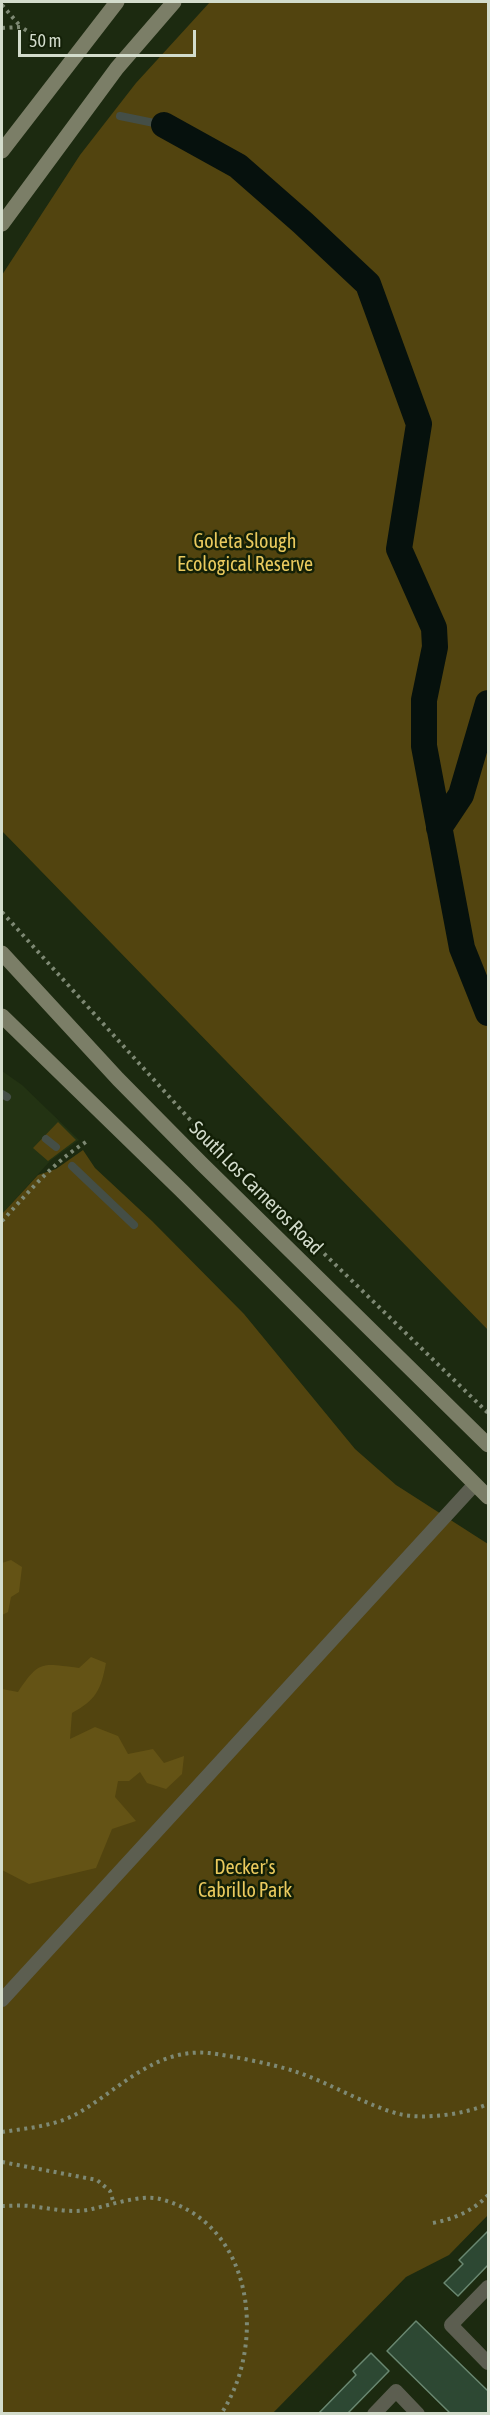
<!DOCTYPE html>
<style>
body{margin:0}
#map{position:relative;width:490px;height:2415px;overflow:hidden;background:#1c2a10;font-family:"Asap Condensed",sans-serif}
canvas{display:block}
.frame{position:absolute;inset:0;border:3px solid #d3dccc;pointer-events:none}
.scale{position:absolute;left:18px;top:30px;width:178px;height:27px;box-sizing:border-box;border:3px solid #d3dccc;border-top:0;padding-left:8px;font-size:18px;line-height:21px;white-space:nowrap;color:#d3dccc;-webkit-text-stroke:4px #132007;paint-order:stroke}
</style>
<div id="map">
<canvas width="490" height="2415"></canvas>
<div class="frame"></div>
<div class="scale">50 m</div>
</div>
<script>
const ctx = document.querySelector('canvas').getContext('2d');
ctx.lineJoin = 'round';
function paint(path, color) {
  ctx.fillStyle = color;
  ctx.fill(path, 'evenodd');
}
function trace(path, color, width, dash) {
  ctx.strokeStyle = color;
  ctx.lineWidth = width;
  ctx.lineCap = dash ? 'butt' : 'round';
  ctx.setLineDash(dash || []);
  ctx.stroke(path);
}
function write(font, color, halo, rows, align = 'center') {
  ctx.font = font + ' "Asap Condensed",sans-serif';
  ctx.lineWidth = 5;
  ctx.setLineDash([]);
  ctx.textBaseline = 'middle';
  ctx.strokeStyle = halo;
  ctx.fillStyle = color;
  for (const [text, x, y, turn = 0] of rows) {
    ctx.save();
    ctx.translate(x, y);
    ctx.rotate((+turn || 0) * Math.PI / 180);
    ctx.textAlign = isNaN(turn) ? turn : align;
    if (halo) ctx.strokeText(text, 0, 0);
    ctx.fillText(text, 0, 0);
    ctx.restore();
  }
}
const built = new Path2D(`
 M2,1071L22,1085L79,1140L50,1161L2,1214Z`);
const green = new Path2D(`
 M210,2H488V1330L2,831V275L80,155L136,83Z
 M58,1122L76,1140L48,1161L33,1148Z
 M83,1150L95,1168L152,1221L244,1314L355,1449L396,1485L488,1544V2215L449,2255L406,2277L273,2413H2V1214L38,1175L56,1169Z`);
const forest = new Path2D(`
 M11,1560L22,1567L19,1592L11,1597L8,1612L2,1615V1563Z
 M91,1657L106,1663C101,1690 96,1700 72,1713L70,1739L95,1727L118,1736L128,1754L153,1749L164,1763L184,1756L182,1774L166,1789L147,1783L140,1772L129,1781H118L115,1797L136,1821L112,1829L96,1868L29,1884L2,1870V1689L18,1692C40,1659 42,1664 79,1668Z`);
const stream = new Path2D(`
 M120,116L164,125
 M2,1094L7,1097
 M46,1139L56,1147
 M72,1166L134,1225`);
const canal = new Path2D(`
 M164,125L238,166L303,223L368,284L419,424L399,549L434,628L435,647L424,700V746L462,948L488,1013
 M439,828L461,795L488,703`);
const building = new Path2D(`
 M489,2230V2264L458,2296L444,2283L463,2264L459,2260Z
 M416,2321L489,2392V2414H451L387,2351Z
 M371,2353L389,2371L347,2414H318L356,2375L353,2371Z`);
const path = new Path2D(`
 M2,5L21,27
 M2,28L21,27L51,46
 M2,912L203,1134
 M2,1221C28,1193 52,1163 86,1142
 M308,1238L488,1413
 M2,2132C28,2128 57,2126 80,2112C122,2087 156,2048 209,2053C232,2056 272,2064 294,2071C328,2082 365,2105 399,2114C424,2120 466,2114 488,2104
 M2,2162L97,2180L110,2191L114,2204
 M2,2206C10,2206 20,2205 29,2206C50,2208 71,2214 92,2209C111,2205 141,2194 160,2199C253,2222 268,2343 221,2414
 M433,2223C454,2219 473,2211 488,2195`);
const service = new Path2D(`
 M2,2000L475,1484
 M488,2287L451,2325L488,2363
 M374,2414L396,2391L418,2414`);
const secondary = new Path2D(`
 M2,151L117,2
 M2,224L117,68L174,2
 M2,953L118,1079L201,1163L488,1445
 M2,1016L182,1191L488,1497`);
const parkNames = [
 ["Goleta Slough",245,542],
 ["Ecological Reserve",245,565],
 ["Decker's",245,1868],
 ["Cabrillo Park",245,1891]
];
const streetNames = [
 ["South Los Carneros Road",256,1188,45]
];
paint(built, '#233313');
paint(green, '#52440f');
paint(forest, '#645315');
trace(stream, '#444e46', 8);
trace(canal, '#06110d', 26);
paint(building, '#2d4833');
trace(building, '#698770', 1.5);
trace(path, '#7e8974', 4, [3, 4.5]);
trace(service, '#5c5e50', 14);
trace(secondary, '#7b7e67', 15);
write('20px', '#eaca5e', '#132007', parkNames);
write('20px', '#d3dccc', '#132007', streetNames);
</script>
